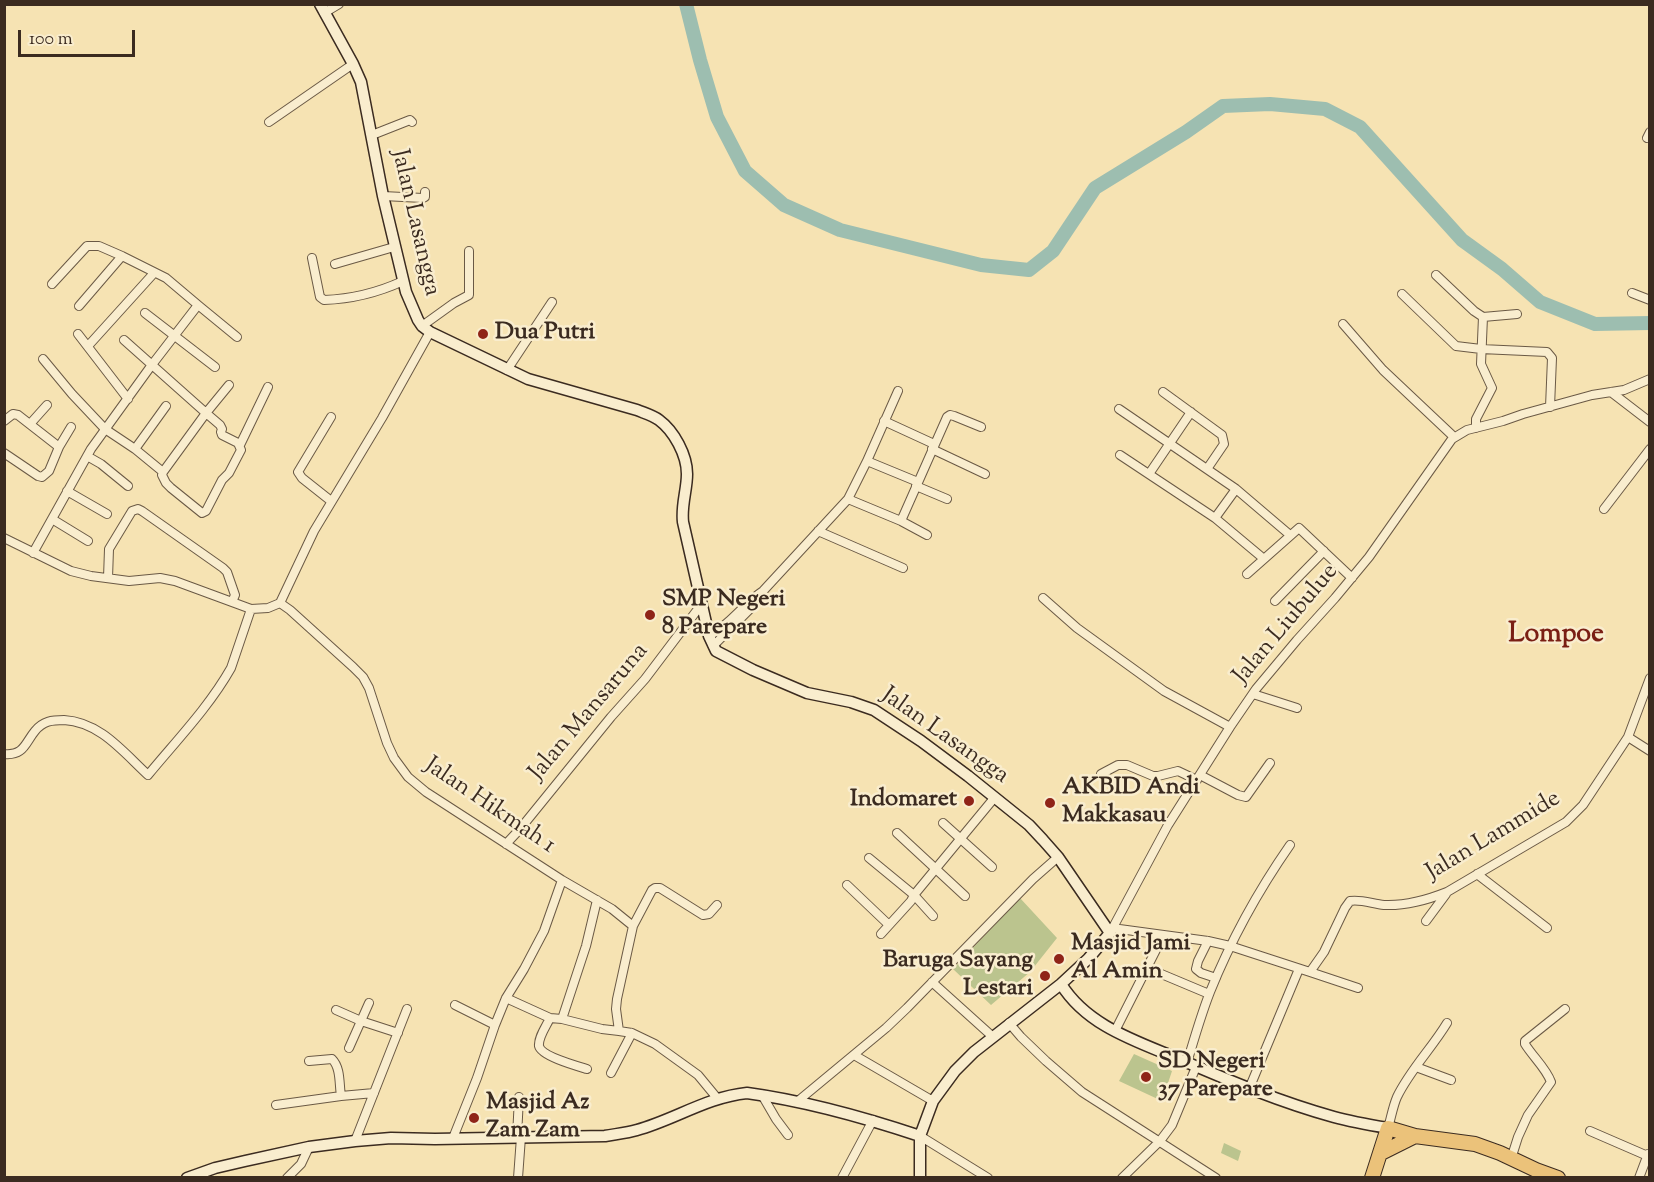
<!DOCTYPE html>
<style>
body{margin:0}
#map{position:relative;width:1654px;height:1182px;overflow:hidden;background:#f6e3b3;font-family:"Sorts Mill Goudy",serif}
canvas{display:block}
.frame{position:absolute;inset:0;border:6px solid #3b2b20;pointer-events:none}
.scale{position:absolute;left:18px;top:30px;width:117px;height:27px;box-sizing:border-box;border:3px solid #3b2b20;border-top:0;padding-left:8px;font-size:18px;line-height:21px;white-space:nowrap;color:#3b2b20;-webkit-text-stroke:4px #f9edce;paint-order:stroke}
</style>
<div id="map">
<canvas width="1654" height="1182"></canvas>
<div class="frame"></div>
<div class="scale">100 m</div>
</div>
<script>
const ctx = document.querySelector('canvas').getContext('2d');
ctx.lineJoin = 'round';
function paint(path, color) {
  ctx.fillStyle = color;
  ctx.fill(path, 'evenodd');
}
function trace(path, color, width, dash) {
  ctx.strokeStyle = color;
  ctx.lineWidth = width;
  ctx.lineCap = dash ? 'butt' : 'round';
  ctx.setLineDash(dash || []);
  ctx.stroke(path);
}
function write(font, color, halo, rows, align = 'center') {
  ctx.font = font + ' "Sorts Mill Goudy",serif';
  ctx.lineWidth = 5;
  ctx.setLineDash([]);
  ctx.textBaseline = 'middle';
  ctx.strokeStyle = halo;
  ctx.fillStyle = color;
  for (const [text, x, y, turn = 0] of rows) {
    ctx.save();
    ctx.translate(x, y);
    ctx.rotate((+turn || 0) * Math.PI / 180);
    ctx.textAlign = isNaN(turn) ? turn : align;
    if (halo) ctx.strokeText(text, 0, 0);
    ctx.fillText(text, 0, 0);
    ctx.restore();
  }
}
const green = new Path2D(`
 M1020,898L1057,938L1030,972L991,1005L953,969Z
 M1134,1054L1172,1071L1162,1101L1119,1081Z
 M1224,1143L1241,1151L1238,1161L1221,1153Z`);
const river = new Path2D(`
 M686,4L700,60L717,117L745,171L784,205L840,230L981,265L1029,270L1053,251L1095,188L1186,132L1223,106L1270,104L1325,109L1360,127L1462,240L1502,269L1540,302L1595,324L1650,323`);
const street = new Path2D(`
 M324,13L339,4
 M269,122L353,64
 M372,135L410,120L412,122
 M1647,138L1650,132
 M383,196L423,198L425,197V192
 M312,258L320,297L324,300C352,299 377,293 403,281
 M335,264L394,247
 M1436,275L1474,311L1483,317L1517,314
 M52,284L87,246H99L122,256
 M1632,293L1650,300
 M1402,294L1456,346L1481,349L1547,352L1552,358L1550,407
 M198,305L237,337
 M145,313L215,367
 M1343,324L1383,370L1454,437
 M422,326L454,303L469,295V251
 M78,334L128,399
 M124,340L206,413L163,472
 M88,346L154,273
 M43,359L72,394L105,429L135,449L163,472L162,475L166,483L171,488L202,513L206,511L222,480L229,473L241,450L238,443L222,435L221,432L222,429L220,425L206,413L229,385
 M507,370L552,302
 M1163,392L1222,435L1224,444L1207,469
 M1611,392L1650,422
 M1119,409L1236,489L1290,535
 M4,421L13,414L18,415L59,447
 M884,421L934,444
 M30,424L47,405
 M1476,428V419L1492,388L1481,364L1483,317
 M240,445L268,387
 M135,449L166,406
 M932,449L985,474
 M4,453L38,476L42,477L49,471L59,447L71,427
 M1120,455L1215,518L1264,559
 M87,456L101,464L128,486
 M867,461L898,391
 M1149,474L1191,412
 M916,486L947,499
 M67,491L107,514
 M848,499L867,461L918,482
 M331,501L302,478L298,472L331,417
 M1604,509L1650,449
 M1215,518L1236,489
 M52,519L88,541
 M901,521L947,417L950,415L954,416L981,427
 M818,531L903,568
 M4,538L71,571L91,576L129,581L160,578L175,581L251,609L268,608L280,603L290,610L353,667L363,677L369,688L387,743L394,758L408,777L426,792L562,880L612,909L633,926L617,999L616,1009L619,1031L632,1033L655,1044L698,1075L717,1098
 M33,553L91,449L151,366L198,305L166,278L122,256L79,306
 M1247,574L1299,528L1352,578
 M108,578L109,549L132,511L138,509L142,511L223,568L227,572L235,595L232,602
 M1043,598L1077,628L1164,691L1230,727
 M1275,601L1324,551
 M280,603L314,531L382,418L430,332
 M709,636C730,625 743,604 763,591L848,499L901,521L927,535
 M713,646L758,601L762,593
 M1253,694L1297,708
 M1628,737L1650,751
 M4,754C24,756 25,743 35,731C43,721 52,720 64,720C100,722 123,752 148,775C176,741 209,707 231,668L251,609
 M1101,774L1118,765H1127L1153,776H1158L1178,771L1197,780
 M1200,775L1238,795L1246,797L1270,763
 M943,823L992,867
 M897,833L965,896
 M506,844L520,829L611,717L645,679L701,605
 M869,858L914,895L933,916
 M1477,874L1547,928
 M847,885L889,925
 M1426,921L1446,894
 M633,926L652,890L655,888H660L703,915L709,914L717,905
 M1112,928L1208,941L1230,946L1310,972L1324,952L1345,908L1350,901C1361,899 1373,904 1384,905C1405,906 1427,900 1447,892L1566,822L1583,805L1628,737L1650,678
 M1110,933L1168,825L1230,727L1256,689L1297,640L1335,598L1369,557L1452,439L1467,430L1503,421L1523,414L1592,395L1624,390L1650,379
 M881,934L911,901L914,895L995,797
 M1208,941L1198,961L1196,969L1201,973L1216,978
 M1147,968L1209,994
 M1310,972L1358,988
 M932,982L993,1037
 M506,998L550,1018L562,1019L602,1029L619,1031
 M455,1005L495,1025
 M336,1010L361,1021L398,1033
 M550,1018C547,1025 538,1037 539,1046C541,1056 577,1066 587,1069
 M562,1019L586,946L597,900
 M1009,1023L1021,1037L1046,1061L1082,1092L1216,1178
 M1115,1031L1163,936
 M349,1048L369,1003
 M854,1055L933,1101
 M309,1061L332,1059C341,1068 339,1084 341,1096
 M1187,1063C1194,1039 1201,1015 1210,992C1231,940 1258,891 1290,845
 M1416,1067L1451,1080
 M611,1073L632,1033
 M1249,1089L1299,969
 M762,1095L776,1119L788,1135
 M798,1101L886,1028L907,1008L1033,879L1058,857
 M276,1105L341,1096L374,1093
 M1388,1128C1391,1118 1393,1106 1397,1097C1410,1070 1432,1048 1447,1023
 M1590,1131L1650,1157
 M920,1136L988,1178
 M517,1137L519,1097
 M453,1138L477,1078L495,1025L506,998L524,969L544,931L562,880
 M355,1141L407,1009
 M1511,1159L1518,1137L1528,1115L1551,1082C1546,1068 1533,1057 1525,1044V1041L1565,1009
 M287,1178L301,1164L309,1147
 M518,1178L521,1137
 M842,1178L873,1120
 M1122,1178L1160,1141L1172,1125L1196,1067
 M1639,1178L1648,1154`);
const secondary = new Path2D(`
 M320,4L353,64L361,82L383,196L406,292L418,320L422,326L430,332L528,379L637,410C644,413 652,415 659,420C674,431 687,455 687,474C687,490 681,505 683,522L709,636L716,651L753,670L807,693L851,702L874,710L921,741L968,776L1029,825L1043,840L1058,857L1110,933L1088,959L1061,984L974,1052L955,1071L933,1101L920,1136V1178
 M1061,984C1087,1026 1136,1041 1179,1059C1230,1081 1280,1102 1334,1117C1352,1122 1370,1125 1388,1128
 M187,1178L215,1168L245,1161L309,1147L355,1141L391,1138L435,1139L605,1136C616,1134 627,1133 637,1130C674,1120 707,1097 747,1093C806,1101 863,1117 920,1136`);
const highway = new Path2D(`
 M1381,1153L1415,1136
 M1372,1178L1388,1128L1415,1136L1475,1144L1500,1153L1536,1170L1558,1178`);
const markers = [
 [483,334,6,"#8f2418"],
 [650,615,6,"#8f2418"],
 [969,801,6,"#8f2418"],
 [1050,803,6,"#8f2418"],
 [1059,959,6,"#8f2418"],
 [1045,976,6,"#8f2418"],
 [1146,1077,6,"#8f2418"],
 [474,1118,6,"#8f2418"]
];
const streetNames = [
 ["Jalan Lasangga",414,223,77],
 ["Jalan Liubulue",1287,625,-50],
 ["Jalan Mansaruna",590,713,-50],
 ["Jalan Lasangga",944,737,35],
 ["Jalan Hikmah 1",489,807,34],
 ["Jalan Lammide",1494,837,-31]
];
const poiNames = [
 ["Dua Putri",495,334],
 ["SMP Negeri",662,601],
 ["8 Parepare",662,629],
 ["AKBID Andi",1062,789],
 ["Makkasau",1062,817],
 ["Indomaret",957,801,"right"],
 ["Masjid Jami",1071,945],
 ["Al Amin",1071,973],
 ["Baruga Sayang",1033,962,"right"],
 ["Lestari",1033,990,"right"],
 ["SD Negeri",1158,1063],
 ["37 Parepare",1158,1091],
 ["Masjid Az",486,1104],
 ["Zam Zam",486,1132]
];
const quarterNames = [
 ["Lompoe",1556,636]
];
paint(green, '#bbc48e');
trace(river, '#9dbeb0', 14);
trace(street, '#6a5945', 10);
trace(secondary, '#3b2b20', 13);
trace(highway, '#3b2b20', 16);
trace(street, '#f9edce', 8);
trace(secondary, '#f9edce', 10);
trace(highway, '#ebc27a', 14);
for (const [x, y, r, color] of markers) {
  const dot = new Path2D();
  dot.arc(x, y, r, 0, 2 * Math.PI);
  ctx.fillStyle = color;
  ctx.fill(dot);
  trace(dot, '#f9edce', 2);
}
write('24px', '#3b2b20', '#f9edce', streetNames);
write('bold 24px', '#3b2b20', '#f9edce', poiNames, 'left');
write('bold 27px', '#7a1f14', '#f9edce', quarterNames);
</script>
